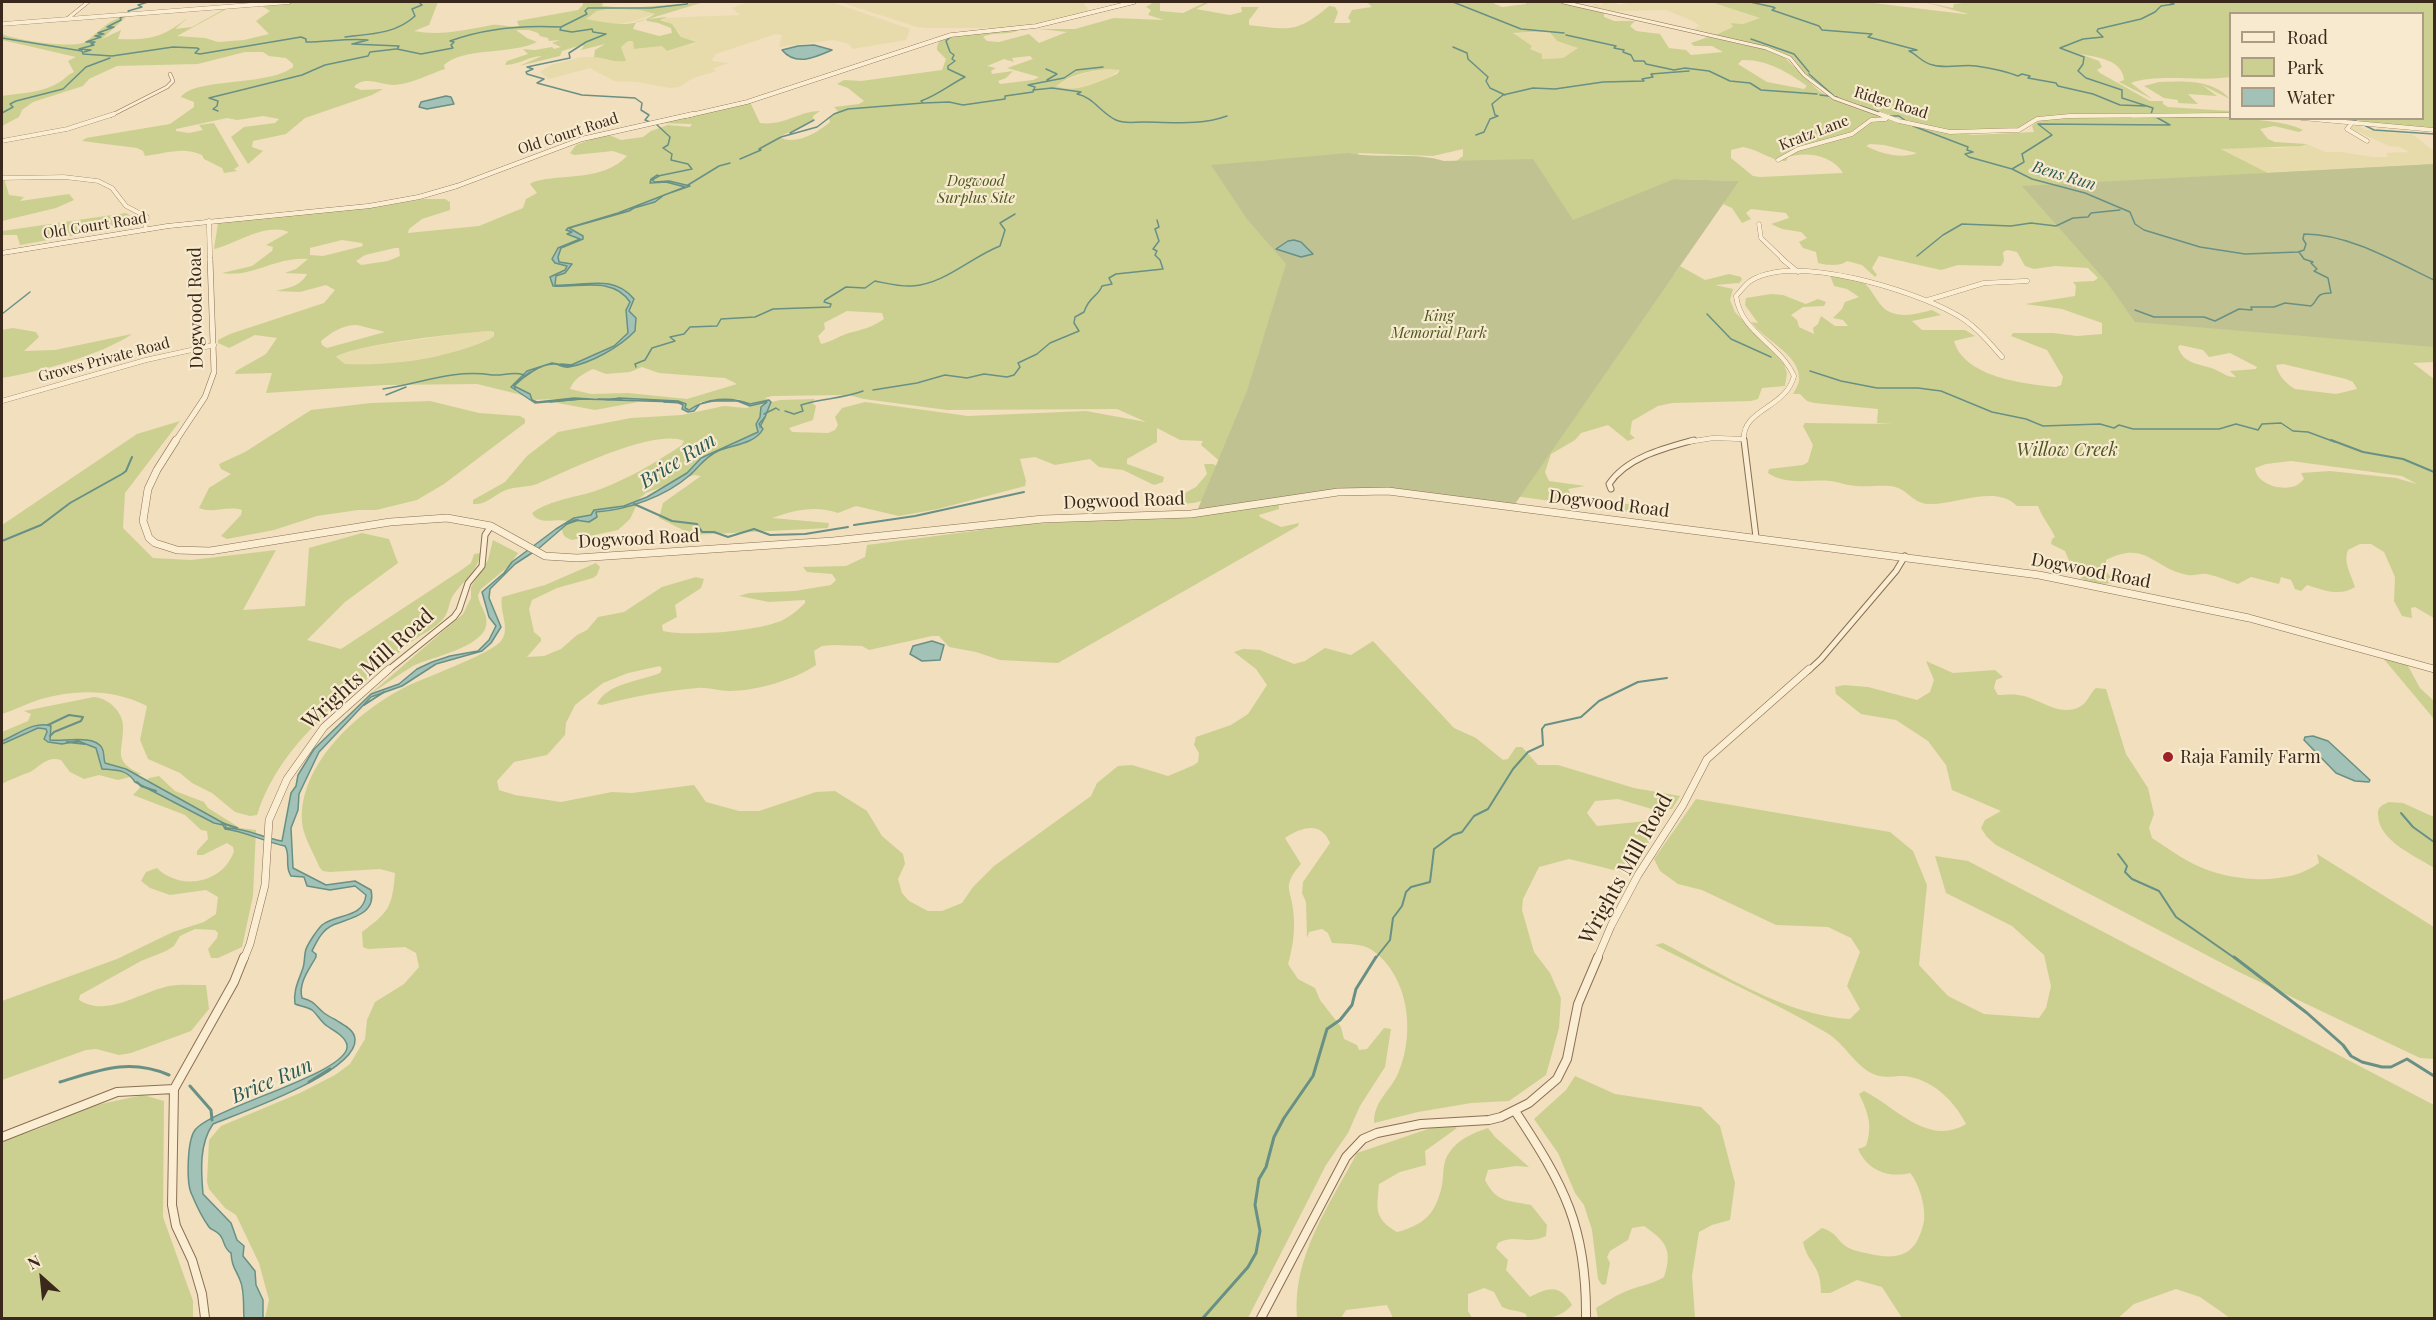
<!DOCTYPE html>
<style>
body{margin:0}
#map{position:relative;width:2436px;height:1320px;overflow:hidden;background:#f1dfbe;font-family:"Playfair Display",serif}
canvas{display:block}
.frame{position:absolute;inset:0;border:3px solid #39281b;pointer-events:none}
.legend{position:absolute;left:2229px;top:12px;width:195px;height:108px;box-sizing:border-box;background:#f8eace;border:2px solid #ac9c86;margin:0;padding:8px 10px;list-style:none;font-size:18px;color:#39281b}
.legend li{display:flex;align-items:center;gap:12px;height:30px}
.legend b{width:30px;border:2px solid #ac9c86}
.north{position:absolute;left:12px;top:1248px;width:60px;height:60px;-webkit-text-stroke:4px #f8eace;paint-order:stroke;rotate:333deg;font-size:16px;font-weight:700;line-height:24px;text-align:center;color:#39281b}
.north::after{content:'';display:block;margin:auto;width:21px;height:27px;background:#39281b;clip-path:polygon(50% 0,100% 100%,50% 72%,0 100%)}
</style>
<div id="map">
<canvas width="2436" height="1320"></canvas>
<div class="frame"></div>
<ul class="legend">
<li><b style="height:8px;background:#fbedd1"></b>Road</li>
<li><b style="height:16px;background:#cbd091"></b>Park</li>
<li><b style="height:16px;background:#a2c2b7"></b>Water</li>
</ul>
<div class="north">N</div>
</div>
<script>
const ctx = document.querySelector('canvas').getContext('2d');
ctx.lineJoin = 'round';
function paint(path, color) {
  ctx.fillStyle = color;
  ctx.fill(path, 'evenodd');
}
function trace(path, color, width, dash) {
  ctx.strokeStyle = color;
  ctx.lineWidth = width;
  ctx.lineCap = dash ? 'butt' : 'round';
  ctx.setLineDash(dash || []);
  ctx.stroke(path);
}
function write(font, color, halo, rows, align = 'center') {
  ctx.font = font + ' "Playfair Display",serif';
  ctx.lineWidth = 4.5;
  ctx.setLineDash([]);
  ctx.textBaseline = 'middle';
  ctx.strokeStyle = halo;
  ctx.fillStyle = color;
  for (const [text, x, y, turn = 0] of rows) {
    ctx.save();
    ctx.translate(x, y);
    ctx.rotate((+turn || 0) * Math.PI / 180);
    ctx.textAlign = isNaN(turn) ? turn : align;
    if (halo) ctx.strokeText(text, 0, 0);
    ctx.fillText(text, 0, 0);
    ctx.restore();
  }
}
const farmland = new Path2D(`
 M749,2H831L910,29L906,40L852,49L849,44L833,40L779,47L782,35L776,34L716,54L711,61L728,63L712,69L717,71L693,78L679,87L670,88L637,82L614,81L590,68L549,79L540,72L551,65L581,57H606L618,62L625,61L621,47L628,41H633L634,49L662,46L667,51L696,43L681,37L679,32L661,18L740,15L732,8Z
 M840,2H1083L1089,11L1033,24L1005,28H928L917,27Z
 M1601,2H1625L1615,3L1619,5L1632,2H1711L1761,18L1743,24L1733,23V28L1714,35L1692,30L1699,26L1695,22L1666,10L1612,11L1593,7V4L1601,5L1603,3Z
 M608,9L640,10L655,14L631,22L614,25L585,19L597,11Z
 M1549,31L1557,41L1578,48L1563,58L1542,59V54L1530,49L1512,34Z
 M1108,69L1120,70L1107,78L1081,88L1066,89L1055,86L1062,81L1086,73Z
 M2357,124L2365,130L2412,134L2434,151V164L2268,173L2220,148H2284L2307,144L2325,152H2342L2372,157H2388L2386,153L2409,152L2400,147L2389,146L2352,129L2353,126Z
 M493,331L494,336L490,339L456,353L393,364H344L335,357L346,351L381,345L470,332Z`);
const green = new Path2D(`
 M294,2H438L429,25L414,31C440,36 466,30 492,25C500,24 509,28 519,26L517,21L578,10L583,5V2H603L602,6L628,8L704,2L648,19L667,17L660,20L672,24L681,37L696,42L667,51L662,46L634,49L633,41H628L621,47L626,61C615,63 606,58 594,57L595,50L605,44L581,50L584,46L581,45L562,51L560,56L519,66L542,56C529,56 519,65 505,65L507,61L528,54L523,49L535,50L552,47L554,49L561,47L552,43L560,40L549,41L548,38L540,36L538,33L529,30H516L527,38L537,42C511,55 463,47 444,65L445,69C429,74 412,84 394,85C380,85 365,75 354,87L361,90L383,89L372,95L305,118L286,134L253,141L252,147L263,151L248,164L231,137L244,127L275,123L279,119L263,116L237,120L227,118L176,129V131L189,133L203,130L199,125L214,123L239,166L234,169L237,171L224,173L222,168L204,159L202,155C182,146 165,154 145,156L143,151L137,148L82,141L86,138L170,124L194,107V102L181,97C196,77 267,87 293,67V64L286,58L269,56L263,52H245L198,64L117,66L89,79L83,86L33,102L22,110L19,117L2,126V96C20,93 42,93 58,83C64,80 67,75 74,72L68,61L76,57L2,40V34C15,40 73,49 85,42C96,35 109,18 127,16L102,39L121,30L118,39C152,40 160,38 188,18L175,29L192,27L228,7H230L177,36L205,38L218,42L244,40L269,34L256,21L270,11L262,6L256,5ZM608,9L640,10L655,14C632,30 610,23 586,19L597,11ZM646,19L647,21L658,23L671,28L672,33L659,36L633,29L636,22Z
 M1154,2H1160V11L1183,13L1206,2H1210L1196,9L1230,15L1242,12L1241,7H1259L1249,20V25C1290,30 1297,33 1329,6L1335,7L1338,12L1334,23H1349L1351,21L1348,18L1352,10L1372,7L1367,2H1493V3L1502,7L1526,4V2H1560L1604,13V17L1614,21H1635L1630,26L1636,31L1660,34L1669,48L1686,50L1691,55L1723,52L1712,46H1694L1691,43L1708,37L1776,52L1783,56L1819,91L1833,99L1899,123L1973,135L2034,132L2032,126L2038,121L2053,118L2230,116V118C2249,119 2287,121 2303,130L2299,132L2274,126L2260,129L2268,139L2275,142L2307,144L2301,146L2221,149L2268,173L2434,164V362L2413,363L2434,379V618L2415,607L2411,608L2412,618L2402,616L2394,601L2395,577L2384,552L2371,544H2360L2348,550C2343,563 2351,574 2355,587C2340,597 2323,590 2307,585L2301,591L2295,589L2291,580L2281,577L2279,584L2251,577L2238,584C2228,581 2217,576 2207,574C2201,573 2194,576 2188,575C2154,569 2146,539 2106,560V571L2113,580V583C2082,587 2075,576 2065,551L2051,544L2052,539L2055,537C2050,526 2042,517 2038,506H2017C1996,484 1956,505 1929,504C1910,503 1908,487 1889,486C1879,485 1868,487 1857,486C1848,486 1840,482 1830,481C1809,479 1787,486 1768,473L1769,469L1803,465L1808,462L1813,445L1803,426L1805,423L1892,424L1877,423L1878,409L1814,403L1807,401L1800,394H1793C1795,390 1799,384 1799,380C1801,355 1764,340 1751,322L1758,323L1745,305L1746,298L1771,294L1783,295L1806,304L1818,299L1826,302L1824,306L1803,307L1791,315L1797,320L1799,327L1814,334L1813,328L1818,324L1821,316L1835,326H1848L1843,320L1833,318L1842,309L1845,302L1859,297L1847,289L1834,286L1830,275C1839,276 1851,276 1858,279C1869,284 1873,295 1880,304C1892,320 1914,315 1932,310L1941,315L1912,321L1922,330H1965L1975,336L1954,341C1964,377 2024,384 2056,387L2061,385L2063,377L2047,350L2011,336L2013,333H2053L2077,336L2102,334V323L2062,309L2025,304L2075,296L2076,286L2073,282L2094,281L2098,278L2088,268L2055,266L2034,269L2025,266L2017,252L2007,250L2003,252L2004,261L2001,266L1958,265L1941,270L1879,256L1872,268L1877,275L1875,277L1862,265L1847,261C1839,267 1827,265 1818,263L1816,252L1803,248L1799,242L1807,238L1801,232L1782,229L1771,224L1789,218L1786,213L1751,209L1746,213L1751,219L1742,223L1732,208L1723,204L1736,181L1675,179L1571,223L1455,162L1463,156V149L1433,156L1359,153L1356,157L1267,160L1212,166L1674,275L1680,266L1705,280L1729,274L1741,277L1742,280L1739,283L1715,285L1733,289L1730,300L1735,312L1784,364L1787,373L1785,386L1762,388L1758,399L1751,401L1672,403L1658,406L1632,421L1630,434L1635,438L1628,441L1608,425L1581,433L1575,440L1551,454L1545,472L1549,481L1585,486L1568,489L1576,504H1630L1638,509L1634,513L1515,496L1223,464L1201,445L1203,441L1180,440L1157,428V442L1127,459V464L1164,477L1163,482L1154,485L1123,470L1099,467L1090,459L1055,465L1035,457L1020,459L1026,481L1025,486L938,509L899,516L856,506L838,513C816,505 794,510 772,518L829,523L828,528L693,535L659,518L663,503L701,476L694,475L646,493L640,498L630,519L618,530L572,540C564,537 562,535 562,527L567,521C555,518 539,526 532,513C552,499 575,498 598,490C628,479 655,463 682,445L684,441C653,428 568,471 537,484C526,488 516,486 506,490C493,495 488,505 473,504V500L505,482L527,456L558,432L631,418L682,415L724,406L746,408L780,400L815,399L812,403L816,406L813,420L789,428L792,432L828,433L835,430L838,425L835,417L842,408L865,402L968,416L1086,411L1146,422L1117,409L947,410L864,399L848,395L772,396L765,398L769,400L750,404L738,399H717L701,402L689,410L684,408L683,402C649,401 616,398 583,398C601,403 619,398 638,402L595,410L552,402L580,398L532,400L528,393L514,386C523,377 541,363 555,364C562,365 565,367 573,365C595,360 620,347 635,331V316L627,314L628,333L614,346L569,366L552,363L527,371L511,387L518,393L526,396L477,384L386,385L266,393L272,373L235,374L236,371L266,354L277,338L255,335L229,348L218,343V340L230,334L324,303L335,290L326,285L300,292L276,291C288,288 301,286 307,274L285,273L296,269L308,259C277,256 252,278 222,273L252,266L272,251L273,247L266,245L289,232C265,222 236,244 214,249L218,223L382,206L424,199H445L450,202V210L422,219L409,229L408,233L479,226L523,208L526,199L537,193L530,184L533,182C564,173 602,182 627,156L613,151L574,155L570,153L576,145L597,137L609,135L621,140L643,137L651,131L668,125L690,127L692,124L657,123L750,102L760,123C786,126 798,111 820,111L813,116V121L779,137C795,146 817,133 830,122L829,117L838,111L834,107L859,104L864,101L848,88L837,84L844,80L861,81L942,70L946,59L937,50C937,45 938,41 943,39C956,31 1002,31 1019,29C1014,36 993,31 983,37L987,41L999,42L1029,34L1039,43L1067,32L1039,29H1075L1114,18L1164,20L1148,15L1151,10L1146,7ZM1549,31L1557,41L1578,48L1563,58L1542,59V54L1530,49L1532,46L1513,33ZM1030,56L1033,59L1007,68L1039,77L1033,80L1000,84L998,81L1006,78L1013,71L992,74L991,71L996,68L987,66L1004,59L1014,62L1012,58ZM1742,60C1766,59 1788,72 1807,86L1804,89L1767,82L1738,64ZM1108,69L1120,70L1117,74C1097,82 1077,94 1056,86C1070,74 1090,71 1108,69ZM1870,144L1884,145L1917,153C1902,159 1881,154 1866,146ZM1743,147C1758,149 1773,162 1786,161L1788,157C1807,151 1832,155 1843,173L1760,177L1753,176L1731,158V150ZM342,240L362,243L363,246L323,256L310,255V248ZM395,248H399L400,256L388,261L361,265L356,261L365,255ZM847,311L882,313L884,319C872,327 862,330 849,333C839,336 831,342 821,344L818,336L825,329L824,323ZM357,325L385,332L327,348L322,345L321,341C332,332 342,325 357,325ZM491,331L494,332V336L490,339C445,359 393,366 345,364L336,357C351,345 466,332 491,331ZM2180,345L2203,350L2209,357L2230,353L2257,367L2256,369L2230,371L2236,377C2227,378 2222,372 2214,369C2200,364 2183,364 2178,347ZM2283,364L2346,379L2353,382L2357,389L2336,394L2295,389C2286,384 2278,375 2276,365ZM642,367L659,373L725,378L737,384L687,399L628,393L591,394L570,389C574,378 583,374 593,369L606,374L630,372ZM2291,461L2402,476L2417,484L2396,478L2330,471L2301,473L2304,479C2300,483 2296,487 2291,487C2278,490 2256,483 2255,468L2266,464Z
 M1711,2H1865L1964,14H1968L1924,2L1953,8L1954,4L1973,2H2434V129L2367,123L2353,119L2422,118V14H2230V77C2200,82 2158,73 2131,83L2152,99L2119,82L2124,80C2123,60 2097,57 2080,54L2099,61L2102,67L2097,70L2100,73L2150,101H2167H2163V104L2168,107L2230,111V114L2049,117L2031,120L2022,129L1961,132L1928,127L1838,98L1807,77L1794,59L1783,53L1735,39L1713,36L1733,27L1731,23L1743,24L1760,18Z
 M2159,82C2183,81 2213,79 2230,99L2202,85L2217,96L2188,94L2198,104L2178,103V100L2164,98L2144,86Z
 M4,178L9,195L24,197L20,201L69,194L74,200L56,208L2,221V179Z
 M126,213L132,217L137,224L20,245L17,235H2V231Z
 M13,328L36,332L39,337L24,351L55,350L132,334C101,355 39,372 2,378V330Z
 M430,401L479,413L520,416L525,419V423L444,484L417,500L376,510H358L317,516L274,530L227,539L221,536L241,515L242,510C228,505 213,514 199,508L209,488L231,474L221,469L219,464L245,452L311,410L371,403Z
 M180,421L125,493L123,528L153,558L191,560L276,550L243,610L305,606L309,548L362,533L389,539L398,563L345,602L307,640L341,649L460,571L471,563L474,554L481,553C476,573 466,578 454,594C448,602 450,611 443,619C435,629 421,634 410,643C350,696 283,736 257,815L250,816L235,812L212,793L192,783L180,773L148,759L140,740L147,706C114,689 76,689 41,699C28,703 15,710 2,714V525L137,434Z
 M1204,464H1213L1246,481C1222,492 1195,510 1168,502L1196,487L1207,474Z
 M1274,504H1279V509L1259,515L1260,517L1281,527L1299,523L1298,526L1058,663L1000,660L976,652L949,647L939,636H932L869,650L862,646L834,645L822,646L814,651L816,665C794,680 756,691 729,691C718,691 708,687 697,688C664,691 634,696 602,705L597,704C607,683 641,681 660,673L662,669L660,666L628,673L603,683L575,705L566,723L565,735L547,755L514,762L497,781L499,790L515,795L561,802L612,792L632,793L694,785L706,802L739,811H759L816,792L835,791L867,811L882,836L903,854L905,864L898,879L902,893L909,901L928,911H942L962,903L973,887L994,866L1091,796L1097,783L1118,766L1132,765L1168,776L1194,765L1198,762L1199,753L1194,745L1196,737L1231,725L1248,714L1267,685L1256,669L1234,652L1243,649L1260,650L1294,664L1305,661L1325,648L1351,655L1373,641L1454,728L1476,738L1503,760L1508,759L1516,747H1522L1538,765H1558L1634,788L1680,796L1672,809L1655,810L1618,799L1595,801L1587,813L1597,826L1647,821L1657,827C1649,845 1637,859 1622,872L1569,859L1539,867L1523,899L1522,910L1534,952L1550,973L1561,998L1559,1028L1546,1075L1509,1101L1471,1103L1418,1112L1374,1123C1374,1099 1391,1092 1399,1071C1415,1032 1409,976 1372,950C1362,943 1343,944 1332,943L1328,933L1322,929L1309,932L1307,938L1306,902L1302,893L1303,882L1330,843C1321,821 1302,827 1285,838L1301,864C1296,870 1291,876 1289,884C1288,890 1291,896 1292,903C1296,923 1294,944 1288,964L1298,979L1315,988L1320,1000L1341,1027L1344,1039L1357,1045L1359,1050L1367,1049L1384,1028L1391,1029L1385,1067L1360,1106L1348,1133L1326,1165L1248,1318H265L269,1300L259,1263L236,1215L225,1208L209,1189L207,1182L209,1140L221,1126L300,1093L335,1075L350,1064L365,1039L367,1020L375,1002L404,984L419,967L416,953L405,947L368,949L363,947L362,932C390,911 392,907 395,873L380,869L330,872L323,871L320,868C315,856 302,834 302,821C299,766 354,715 398,691C410,684 424,679 436,674C450,668 493,651 501,641C511,628 499,612 502,597L545,585L596,563L600,567L597,575L593,578L557,588L532,600L529,609L534,632L541,638V641L527,657L544,656L561,649L577,635L587,630L598,617L624,612L662,587L696,577L704,579L701,588L675,605L677,617L662,625L663,631C688,637 760,631 783,620C792,615 798,610 805,603V600L769,602L739,596L749,593L795,591L831,585L836,580L832,574L807,572L803,567L846,566L865,557L867,545L1027,524L1198,516Z
 M493,540L518,553L509,566L481,589L478,595C479,606 489,614 486,626C481,648 431,657 413,666C398,675 384,685 369,695L463,614L471,598V587L488,560Z
 M2383,658L2407,664L2420,688L2434,701V719Z
 M1926,661L1953,673L1995,670L2003,677L1996,680L1994,688L1998,695C2005,695 2011,694 2018,695C2039,697 2059,719 2081,706C2088,702 2090,693 2096,688L2106,689L2126,754L2148,788L2154,814L2149,828L2152,838C2169,849 2186,862 2205,869C2238,882 2290,885 2319,863L2317,854L2434,927V1059L2420,1058L2237,971L1996,845L1987,837L1981,828L1985,820L2001,811L1952,790L1946,765L1928,741L1896,720L1861,714L1836,694L1835,687L1844,685L1868,687L1917,700L1930,692L1934,680Z
 M94,697C108,698 124,712 123,728C123,752 112,761 141,774L118,780L99,775L84,779L70,772L61,760C47,756 41,766 30,772C20,776 11,779 2,784V732L28,721L31,714L24,711Z
 M159,776L175,791L204,802L208,808L240,828L256,830L253,896L242,947L218,958H211L208,949L217,938L218,933L215,930L195,929L180,936L174,946L166,951L141,961L80,995L79,1000C107,1018 140,992 169,986C180,984 194,985 206,985L209,1009L191,1031L131,1053L119,1055L96,1049L86,1050L2,1080V1001L117,959L173,932L204,922L216,914L218,897L206,890L170,895L150,888L141,881L146,872L157,868C180,891 223,884 234,851L233,847L227,843L203,855H197V851L208,839L207,831L201,830L185,815L133,795L149,778Z
 M1696,799L1890,832L1913,851L1927,885L1919,965L1948,996L1984,1014L2039,1018L2046,1008L2051,986L2044,955L2012,926L1946,893L1935,856L1968,861L2434,1105V1318H2230L2200,1297L2176,1289L2134,1304L2118,1318H1902L1882,1287L1857,1280L1830,1293H1821C1821,1263 1808,1265 1803,1242L1822,1228C1839,1234 1835,1239 1847,1247C1853,1251 1863,1252 1870,1254C1901,1261 1917,1254 1924,1221C1926,1207 1919,1183 1910,1173C1888,1178 1868,1171 1858,1149L1866,1146C1873,1126 1868,1112 1859,1094L1864,1091C1896,1107 1928,1147 1966,1124C1954,1100 1931,1078 1903,1076C1891,1076 1882,1079 1871,1073C1854,1064 1844,1043 1827,1033C1772,1001 1712,974 1655,945L1663,943C1719,972 1786,1016 1850,1019L1860,1009L1847,986L1860,952L1851,938L1828,927L1776,925L1702,890L1678,884L1660,871L1654,859Z
 M2389,802L2403,803L2434,817V868C2414,855 2379,841 2378,815C2377,807 2382,805 2389,802Z
 M1575,1076L1615,1094L1701,1107L1720,1126L1735,1183L1730,1220L1712,1225L1699,1232L1692,1276L1695,1318H1598L1596,1308C1605,1303 1613,1297 1622,1293C1636,1286 1651,1285 1664,1277C1673,1250 1666,1241 1644,1226L1632,1228L1628,1240L1610,1251L1607,1257L1610,1263L1606,1284L1602,1285L1598,1279L1592,1230L1584,1205L1575,1193L1558,1153L1534,1119L1566,1090Z
 M143,1095L164,1101L163,1217L193,1301V1318H2V1141L41,1128L87,1107Z
 M1452,1125L1457,1128L1425,1151L1426,1165L1400,1172L1379,1184C1377,1208 1373,1218 1397,1232C1424,1225 1436,1214 1442,1185C1444,1175 1442,1162 1449,1153C1458,1139 1473,1133 1488,1128L1495,1137L1529,1167L1516,1166L1488,1170L1485,1180C1497,1203 1507,1200 1531,1205L1547,1225L1546,1236C1525,1246 1517,1233 1498,1243L1496,1248L1508,1260L1506,1270L1530,1297C1549,1287 1560,1284 1572,1305C1559,1320 1545,1318 1527,1318L1526,1314C1518,1310 1510,1311 1502,1307L1494,1292L1484,1288L1468,1294V1311L1472,1318H1393L1387,1305L1346,1310L1341,1318H1297C1292,1256 1329,1206 1357,1153L1437,1126Z`);
const cemetery = new Path2D(`
 M1348,153C1380,159 1416,152 1444,161L1533,159L1573,220L1674,179L1739,181L1515,504L1410,491L1364,488L1197,511L1247,391L1286,264L1247,219L1211,165Z
 M2434,164V347L2135,322L2106,281L2022,186Z`);
const water = new Path2D(`
 M814,45L832,50C816,57 796,67 782,50L798,46Z
 M446,96L451,97L454,104L427,109L419,107L421,102Z
 M657,175L659,176L652,180L655,182L669,181L690,186L664,195L655,202L634,208L629,211L569,228L583,236V239L561,248L558,257L559,262L572,264L565,273L556,276L555,285C584,287 613,273 634,299L629,311L636,318L635,331C620,347 591,363 569,367C563,368 561,365 555,364C541,363 523,377 514,386L530,394L532,400L537,402L574,398L608,400L619,398L678,401L686,404L685,408L689,410C706,398 730,396 750,404L769,400L771,402L765,417L759,424L763,429C755,444 732,445 718,451C705,457 700,466 690,475C666,496 628,510 596,512L597,517L589,522L575,520L567,524L538,549L515,564L490,589L489,598L501,627L491,643L482,651L436,664L402,686L371,697L319,752L299,794L298,810L291,828L293,868L326,885L355,881L371,890C377,915 349,918 333,925C322,930 317,941 312,951L316,954V957C309,970 298,983 302,998C315,1001 316,1007 324,1013C328,1016 332,1018 336,1020C343,1025 354,1029 355,1039C358,1072 240,1113 213,1124C199,1144 201,1171 203,1194L231,1223L237,1240L244,1246L243,1256L255,1271L256,1285L263,1300V1318H244C243,1307 245,1291 240,1280C235,1268 232,1267 231,1253C223,1248 225,1241 220,1235C217,1231 211,1230 209,1227C201,1216 197,1207 192,1195C186,1184 187,1141 195,1130C212,1107 352,1073 347,1045C345,1036 334,1031 327,1026C321,1022 317,1014 312,1010C307,1007 300,1006 295,1004C293,990 299,980 303,968C305,962 304,955 306,949C309,942 317,930 322,925C337,913 363,919 366,895L355,886L330,890L307,886L304,877L291,876C284,866 291,855 285,846C265,842 244,831 225,829L223,825L214,823L135,782C127,769 115,770 102,769L96,748L78,741L62,744L48,742L44,739L47,732L46,729L38,728L2,744V741C17,735 35,720 51,726L50,740C63,742 94,734 102,748C105,753 103,758 105,763L126,769L225,824L226,828C244,827 263,838 282,841L291,793L296,786L298,775L314,749L371,694L399,684L417,669L432,662L450,656L478,651L489,640L496,626L489,617L482,592L504,573L512,562L556,529L574,518L591,515L594,510L624,506L647,497L687,473L701,458L758,432L756,424L760,417L761,407L767,402L750,406L735,400H717L700,404L694,411L688,412L682,409L683,405L677,402L582,399L535,403L511,387L527,371L552,363L569,366L614,346L628,333L626,310L630,302C613,276 579,288 553,286L550,277L565,270L567,266L555,263L552,259L558,248L580,239L567,234L572,232L566,230L568,228L618,213L685,187L666,182L650,183L651,179Z
 M1294,240L1301,242L1313,254L1301,257L1276,249L1288,241Z
 M932,641L944,645L940,660L922,661L910,654L913,646Z
 M2313,736L2328,741L2370,780L2369,782L2355,781L2336,773L2304,740L2305,737Z`);
const streamFar2 = new Path2D(`
 M1453,2L1521,29L1564,33
 M1750,2L1773,7L1775,8L1772,10L1819,26L1822,30L1872,34L1868,37L1917,50L1909,51C1918,55 1922,63 1933,65C1947,69 1962,64 1976,66C1990,68 2005,71 2018,76L2022,74L2030,76L2028,78L2056,83L2058,86L2093,94L2120,105L2146,106
 M561,27L560,30L572,32L592,29L593,32L606,34L586,42L569,53L570,58L527,67L533,69L526,72L527,74L544,79L537,83L582,95L635,98L642,103L641,110L649,115L645,120L650,122
 M561,27L587,14L585,11L588,8H651L687,4L688,2
 M1566,35L1616,46L1614,48L1624,50L1623,52L1631,55L1634,61H1644L1646,64L1674,70L1685,68L1709,71L1730,81L1750,83L1761,90L1817,94
 M345,37C370,34 396,34 415,16L412,9L422,5L419,2
 M2,38L82,51L83,54L112,56L173,47L197,48L199,49L195,53L200,54L301,37L306,39V42C327,42 347,38 368,40L352,44L399,46L397,49L421,54L453,48L451,45L454,42L450,41C485,28 524,25 561,27
 M1751,39L1794,54L1809,72
 M1453,47L1467,53L1468,59L1488,77L1486,81L1490,88L1505,95
 M84,52L91,50L79,49L94,45L91,44L95,42H86L101,37L95,36L104,34L98,33L114,27H107L121,20L120,18L130,13L128,11L142,7L138,5L148,2
 M1046,69L1057,74L1047,80
 M1809,74L1834,96
 M1033,90L1052,88L1081,92L1077,94C1093,97 1101,113 1116,120C1124,124 1134,122 1143,122C1173,122 1199,126 1227,116
 M1820,95L1837,97
 M923,103L949,102L963,105L1005,99V96L1033,92L1035,87L1028,85L1064,78L1076,70L1103,67
 M1861,106L1881,113
 M218,111L213,109L217,106L218,101L209,98L302,75L325,65L368,56L370,52L396,49
 M2,113L13,107L10,104L16,101L63,89L86,67L110,58
 M2151,114L2153,108L2122,98V90L2086,78L2078,71L2083,64L2084,57L2060,48L2083,39L2103,37L2097,31L2098,29L2141,19L2155,12L2161,6L2174,4L2169,2
 M1889,116H1899L1906,121
 M2156,117L2170,125L2038,124L2052,135L2022,154L2024,162L2012,169L2032,179L2085,193L2130,212L2135,224L2144,230L2200,247L2245,254L2298,252L2304,250L2306,244L2303,239L2304,234C2349,234 2394,261 2434,280
 M2347,118L2356,121
 M656,124L670,137L668,145L663,148L672,154L671,160L688,164L692,169L658,176
 M2362,124L2374,130L2434,134
 M1913,126L1968,147L1967,150L1973,152L1965,154L1969,157L2012,169
 M790,133L814,120
 M1476,135L1484,132L1490,119L1498,116L1495,115L1492,104L1503,95L1533,88L1555,89L1603,82L1644,81L1642,79L1653,77L1651,74L1689,71
 M740,159L761,150L759,149L781,137L817,127L834,114L848,109L923,103L921,101C938,95 949,85 965,77L948,69V66L955,61L952,59L954,55L950,52L946,41L950,37
 M688,185L719,166L730,163
 M1917,256L1943,235L1962,224L2011,226L2031,223L2056,226L2073,218L2088,217L2091,213L2120,210
 M2135,310L2154,317H2204L2215,321L2239,309L2252,310L2251,307H2274L2285,303L2311,306C2319,300 2314,293 2331,293L2328,278L2314,271L2317,269L2311,263L2313,262L2304,259L2299,252
 M2,314L30,292
 M1707,314L1731,339L1771,357
 M561,364L573,365
 M636,367L635,364L645,360L652,348L675,341L670,337L684,334L690,327L717,326L721,319L755,317L773,309L830,307L831,304L824,302L825,300L846,287L865,288L875,281C886,283 900,287 912,286C945,284 971,257 1000,246L1005,230L1000,223L1015,214
 M1810,371L1841,381L1877,388H1918L1941,391L1992,412L2026,419L2043,426L2100,424L2114,428L2119,425L2133,429H2219L2236,424L2258,430L2262,424L2281,423L2293,431L2308,432L2335,442
 M383,389C423,383 452,369 492,375C504,376 513,371 524,375
 M515,389L514,384L530,372
 M873,390L917,383L945,375L967,378L984,374L1007,377L1014,375L1020,367L1018,363L1037,354L1050,343L1079,331L1074,323L1075,317L1084,312C1089,296 1098,297 1102,286L1112,284L1109,278L1116,274L1163,269L1160,260L1155,255L1157,251L1153,249L1159,241L1155,229L1159,227L1157,220
 M386,395L406,387
 M598,399H622
 M710,401H740
 M550,402L580,399
 M664,402L682,403
 M785,411L794,414L803,411L801,405C822,398 842,399 863,391
 M764,414L776,408L779,410
 M760,427L765,417`);
const streamFar1 = new Path2D(`
 M2331,440L2363,452L2403,459L2434,472
 M634,504L672,521L697,524L702,532H714L728,537L754,529L770,535L805,534L848,527
 M566,524L578,520
 M854,525L915,516L1024,492
 M2,541L41,525L70,503L122,474L126,471L132,457
 M364,705L384,692
 M48,725L69,715L83,717L81,721L54,732L50,736
 M67,742L85,744
 M137,782L141,786L156,791
 M2401,813L2413,827L2434,842
 M222,823L237,828
 M2118,854L2127,866L2125,872L2132,879L2159,891L2176,917L2236,959
 M1375,959L1390,940L1393,918L1402,906L1406,892L1411,887L1430,882L1434,849L1453,835L1462,832L1474,816L1488,809L1513,769L1528,752L1543,745L1542,729L1545,725L1581,717L1599,701L1638,682L1667,678`);
const stream = new Path2D(`
 M2234,957L2307,1013L2343,1045L2351,1056L2362,1062L2382,1067H2391L2407,1059L2434,1076
 M60,1082C100,1070 129,1058 169,1075
 M309,1082L330,1069
 M190,1086L211,1110L212,1120
 M1203,1318L1248,1267L1256,1253L1260,1231L1255,1205L1259,1179L1266,1167L1274,1137L1284,1118L1313,1076L1327,1029L1340,1020L1352,1005L1356,989L1376,957`);
const minorFar5 = new Path2D(`
 M1563,2L1766,48L1790,58L1804,75L1834,98L1884,116
 M67,19L88,2
 M110,116L167,87L173,81L170,74
 M2132,116L2230,115`);
const minorFar4 = new Path2D(`
 M1880,114L1899,121L1950,132L2019,130L2037,119L2069,116L2230,115
 M2301,118L2434,130
 M2352,123L2347,129L2367,141
 M2,141L67,129L114,114
 M1778,160L1798,149L1852,134L1871,120L1886,119
 M2,178L64,177L98,181L112,188L126,206L147,217L145,230
 M1759,224L1761,238L1784,260`);
const minorFar3 = new Path2D(`
 M1782,259L1798,272
 M1928,300L1984,283L2027,281
 M2,401L146,360L214,345
 M1688,442L1713,438L1743,439
 M1744,442C1740,409 1786,409 1794,376C1780,344 1741,333 1736,296C1741,291 1746,283 1752,280C1797,254 1912,290 1955,314C1974,324 1988,341 2002,357`);
const minorFar2 = new Path2D(`
 M1744,440L1756,537
 M1611,489L1609,484C1627,457 1665,448 1694,440
 M387,671L454,617L459,610L468,583L482,566L485,535L491,526
 M1808,671L1821,659L1896,571L1905,556`);
const minorFar1 = new Path2D(`
 M244,959L250,944L265,885L269,820L287,779L324,727L389,669
 M1597,959L1611,926L1638,875L1683,805L1707,759L1809,669`);
const minor = new Path2D(`
 M1515,1111C1564,1185 1587,1227 1586,1318
 M2,1137L117,1092L174,1089
 M205,1318L202,1294L192,1260L176,1226L172,1205L174,1089L234,982L244,957
 M1261,1318L1346,1157L1363,1139L1377,1133L1421,1124L1489,1120L1501,1117L1529,1103L1557,1079L1567,1059L1578,1004L1598,957`);
const tertiaryFar3 = new Path2D(`
 M2,24L289,2`);
const tertiaryFar2 = new Path2D(`
 M209,221L210,260`);
const tertiaryFar1 = new Path2D(`
 M175,442L205,397L214,372L210,259`);
const tertiary = new Path2D(`
 M176,440L157,470L148,489L143,521L149,538L155,543L177,550L210,551L390,522L447,518L491,526L545,556L577,558L833,541L1043,519L1191,514L1338,492L1388,491L2039,575L2249,618L2434,669`);
const secondaryFar1 = new Path2D(`
 M686,116L747,102L951,35L1036,26L1134,2`);
const secondary = new Path2D(`
 M2,253L168,226L369,206L419,197L457,186L582,139L693,114`);
const markers = [
 [2168,757,6,"#9e2127"]
];
const farStreetnames = [
 ["Ridge Road",1891,103,17],
 ["Kratz Lane",1814,133,-21],
 ["Old Court Road",568,134,-18],
 ["Old Court Road",95,226,-9],
 ["Groves Private Road",104,360,-15]
];
const farParknames = [
 ["Dogwood",976,181],
 ["Surplus Site",976,198],
 ["King",1439,316],
 ["Memorial Park",1439,333]
];
const farWaternames = [
 ["Bens Run",2064,176,17]
];
const streetNames = [
 ["Dogwood Road",196,308,-91],
 ["Dogwood Road",1124,501,-2],
 ["Dogwood Road",1609,504,7],
 ["Dogwood Road",639,539,-3],
 ["Dogwood Road",2091,571,11]
];
const parkNames = [
 ["Willow Creek",2067,450]
];
const poiNames = [
 ["Raja Family Farm",2180,757]
];
const waterNames = [
 ["Brice Run",678,461,-32],
 ["Brice Run",272,1081,-23]
];
const nearStreetnames = [
 ["Wrights Mill Road",368,669,-42],
 ["Wrights Mill Road",1626,869,-61]
];
paint(farmland, '#e7dbab');
paint(green, '#cbd091');
paint(cemetery, '#c0c391');
paint(water, '#a2c2b7');
trace(water, '#689085', 1.5);
trace(streamFar2, '#689085', 1.5);
trace(streamFar1, '#689085', 2);
trace(stream, '#689085', 3);
trace(minorFar5, '#8a6f55', 4);
trace(minorFar4, '#8a6f55', 4.5);
trace(minorFar3, '#8a6f55', 5);
trace(minorFar2, '#8a6f55', 7);
trace(minorFar1, '#8a6f55', 8);
trace(minor, '#8a6f55', 10);
trace(tertiaryFar3, '#8a6f55', 4.5);
trace(tertiaryFar2, '#8a6f55', 5);
trace(tertiaryFar1, '#8a6f55', 6);
trace(tertiary, '#8a6f55', 8);
trace(secondaryFar1, '#6c5039', 4.5);
trace(secondary, '#6c5039', 5);
trace(minorFar5, '#fbedd1', 3);
trace(minorFar4, '#fbedd1', 4);
trace(minorFar3, '#fbedd1', 4.5);
trace(minorFar2, '#fbedd1', 5);
trace(minorFar1, '#fbedd1', 7);
trace(minor, '#fbedd1', 8);
trace(tertiaryFar3, '#fbedd1', 4);
trace(tertiaryFar2, '#fbedd1', 4.5);
trace(tertiaryFar1, '#fbedd1', 5);
trace(tertiary, '#fbedd1', 7);
trace(secondaryFar1, '#fbedd1', 4);
trace(secondary, '#fbedd1', 4.5);
for (const [x, y, r, color] of markers) {
  const dot = new Path2D();
  dot.arc(x, y, r, 0, 2 * Math.PI);
  ctx.fillStyle = color;
  ctx.fill(dot);
  trace(dot, '#f8eace', 2);
}
write('15px', '#39281b', '#f8eace', farStreetnames);
write('italic 15px', '#4b5720', '#f8eace', farParknames);
write('italic 16px', '#295a54', '#f8eace', farWaternames);
write('18px', '#39281b', '#f8eace', streetNames);
write('italic 18px', '#4b5720', '#f8eace', parkNames);
write('18px', '#39281b', '#f8eace', poiNames, 'left');
write('italic 20px', '#295a54', '#f8eace', waterNames);
write('21px', '#39281b', '#f8eace', nearStreetnames);
</script>
